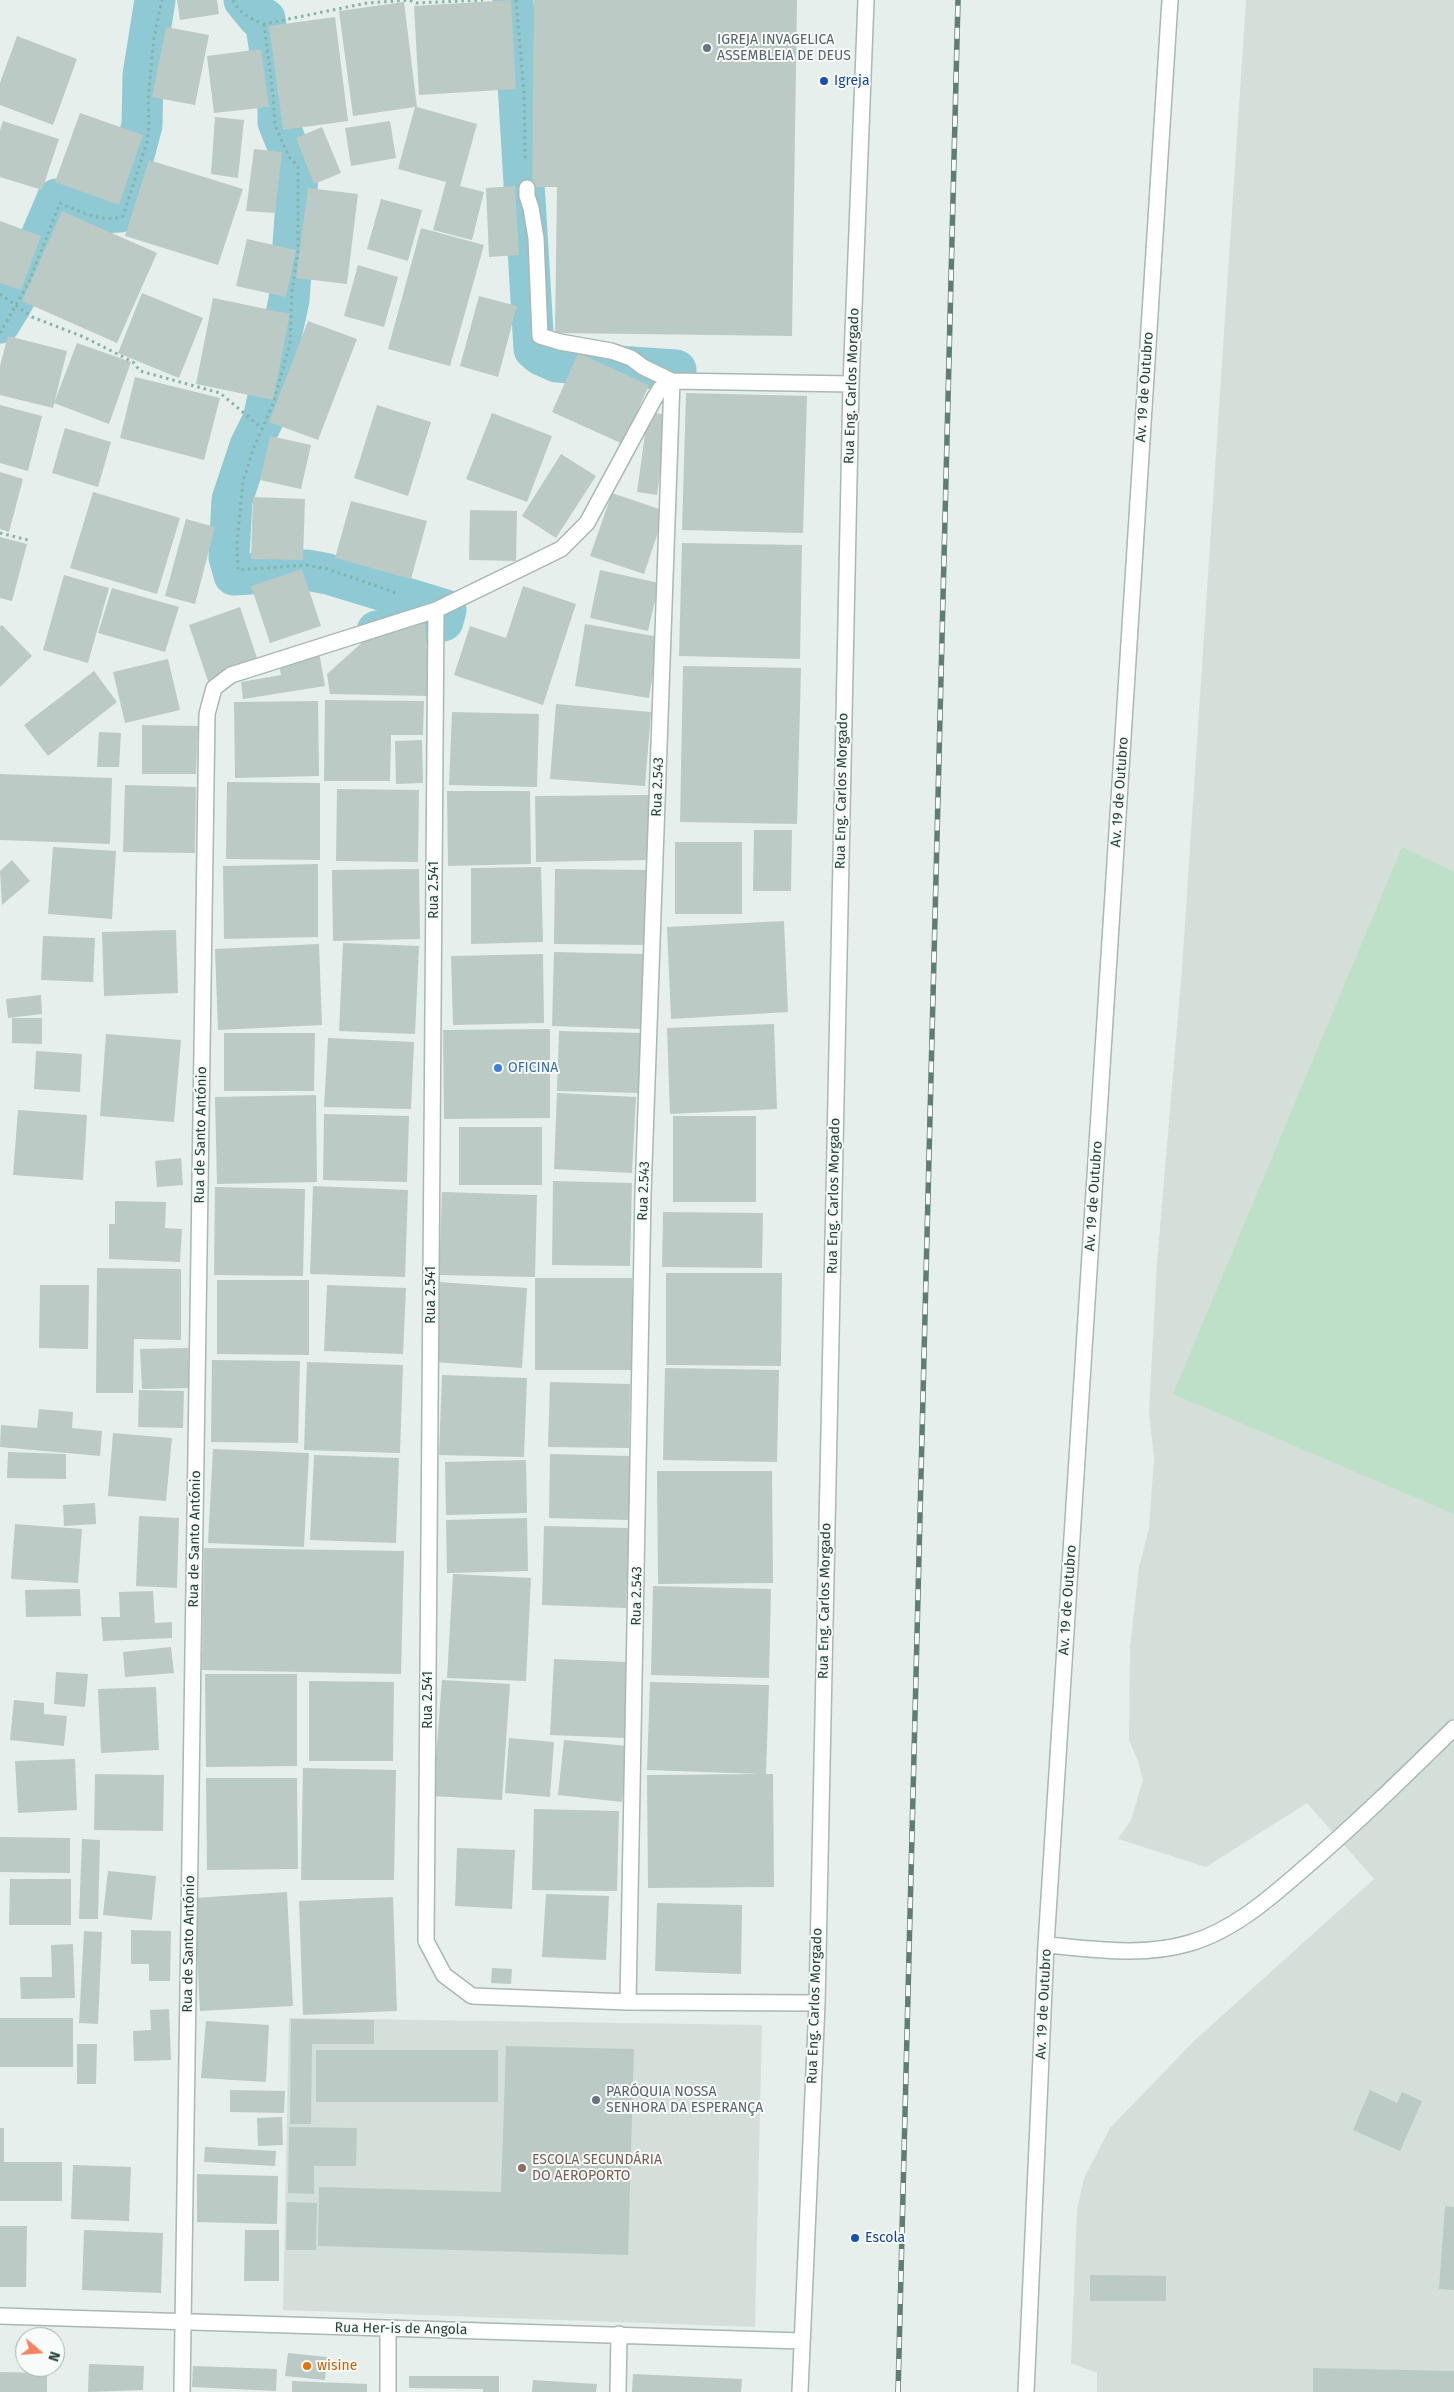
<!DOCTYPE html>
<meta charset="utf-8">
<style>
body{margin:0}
#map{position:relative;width:1454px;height:2392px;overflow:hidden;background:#e6efeb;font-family:"Fira Sans",sans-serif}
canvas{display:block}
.north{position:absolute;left:15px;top:2327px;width:50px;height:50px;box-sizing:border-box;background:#f7fbf9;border:1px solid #a3b1ad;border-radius:50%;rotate:108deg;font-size:14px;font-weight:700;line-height:20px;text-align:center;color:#24423a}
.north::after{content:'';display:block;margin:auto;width:18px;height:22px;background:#f4845f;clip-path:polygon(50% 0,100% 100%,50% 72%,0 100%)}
</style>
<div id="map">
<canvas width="1454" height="2392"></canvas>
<div class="north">N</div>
</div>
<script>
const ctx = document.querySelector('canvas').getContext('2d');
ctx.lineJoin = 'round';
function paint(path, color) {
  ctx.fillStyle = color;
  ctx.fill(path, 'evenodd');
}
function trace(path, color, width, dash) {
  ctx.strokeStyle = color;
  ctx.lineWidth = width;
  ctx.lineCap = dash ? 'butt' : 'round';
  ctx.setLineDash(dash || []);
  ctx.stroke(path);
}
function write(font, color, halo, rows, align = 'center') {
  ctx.font = font + ' "Fira Sans",sans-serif';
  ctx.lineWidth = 4;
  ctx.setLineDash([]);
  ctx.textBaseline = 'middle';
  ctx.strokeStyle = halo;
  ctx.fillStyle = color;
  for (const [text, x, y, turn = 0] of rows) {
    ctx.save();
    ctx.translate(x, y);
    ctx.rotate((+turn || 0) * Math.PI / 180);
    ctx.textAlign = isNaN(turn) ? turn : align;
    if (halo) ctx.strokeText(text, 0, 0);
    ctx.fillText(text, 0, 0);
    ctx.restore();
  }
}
const built = new Path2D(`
 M1246,0H1454V2392H1097V2373L1071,2363L1077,2210L1084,2178L1110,2128L1195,2040L1374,1879L1307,1803L1206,1867L1118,1839L1131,1820L1143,1780L1138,1761L1129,1740L1130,1647L1139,1567L1149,1528L1154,1459L1149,1412L1157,1263L1182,968Z
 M289,2018L762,2025L755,2327L283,2310Z`);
const green = new Path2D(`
 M1402,847L1454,872V1514L1173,1394Z`);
const canal = new Path2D(`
 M244,0L258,17L265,19L278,106V122L288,147L299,162L289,300L263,420L250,446L232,500L229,557L234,575L307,570L328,574L446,610L443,621L377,631
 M513,0L534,349L541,355L557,362L676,370
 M0,323L14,300L57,199L101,213L119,212L142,125L143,75L155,0`);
const building = new Path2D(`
 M177,0H217L219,14L180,20Z
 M511,0L516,89L419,95L414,6Z
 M534,0H797L792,336L555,333L557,187H532Z
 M404,2L417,107L477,124L460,186L484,192L472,240L433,230L446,182L398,169L415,107L353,116L339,11Z
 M335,17L348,121L283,130L269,26Z
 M166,27L209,35L195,105L152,97Z
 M17,36L77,59L53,125L0,105V83Z
 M261,49L269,107L214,113L207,56Z
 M80,113L143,135L119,205L55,182Z
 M215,117L244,120L238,178L211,174Z
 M3,121L59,139L42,190L0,177V130Z
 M390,121L396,158L351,166L345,128Z
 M322,127L341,173L314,184L296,138Z
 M254,149L282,152L275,213L246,211Z
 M149,160L243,189L218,265L125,236Z
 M515,186L519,255L489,257L486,188Z
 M308,188L358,194L347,284L296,278Z
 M381,199L422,210L408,261L367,249Z
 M62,211L157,253L117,343L22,301Z
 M0,221L41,236L21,290L0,283Z
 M421,228L484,245L450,366L388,349Z
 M247,239L296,250L286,297L236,286Z
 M358,265L398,277L384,327L344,316Z
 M142,293L203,318L179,378L118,353Z
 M479,296L517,306L498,377L460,366Z
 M213,298L290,314L273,400L196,384Z
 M308,321L357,339L318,440L269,422Z
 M8,336L67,351L53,408L0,395V366Z
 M77,343L131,362L109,424L54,403Z
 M578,353L649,385L623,444L552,412Z
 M135,377L220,398L204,460L120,438Z
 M686,393L807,396L803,533L682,530Z
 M0,405L42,416L28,471L0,463Z
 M377,405L431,422L408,496L354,478Z
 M648,412L668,415L657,495L637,492Z
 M492,413L552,436L527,502L466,479Z
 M65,428L111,442L98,487L52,473Z
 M270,436L311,445L301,489L260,480Z
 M561,454L596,476L556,538L522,516Z
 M0,472L23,479L9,532L0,529Z
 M93,492L180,518L157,594L70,568Z
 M612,493L665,511L644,574L590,556Z
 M253,497L305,499L303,560L251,559Z
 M351,501L427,521L411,579L335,558Z
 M470,510L517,511L516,561L469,560Z
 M186,519L215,527L195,604L165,596Z
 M0,537L27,544L12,601L0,598Z
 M682,543L802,545L800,659L679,656Z
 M302,569L321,626L270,643L251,586Z
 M600,570L659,583L648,631L590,618Z
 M64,575L109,588L88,663L43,650Z
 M523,586L576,604L543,705L454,675L470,626L506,638Z
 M112,588L179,607L165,652L98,633Z
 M240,607L259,664L208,681L189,625Z
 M425,621L430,696L330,694L327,674L366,639Z
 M585,624L659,637L649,698L575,686Z
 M2,625L32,656L0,687V627Z
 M319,652L325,686L243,699L241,682L281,675L278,659Z
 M168,659L180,710L125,723L113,672Z
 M683,666L801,668L797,824L680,822Z
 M94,671L117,702L48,756L24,725Z
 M325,700L424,701L423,735H391L390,781H324Z
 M318,701L319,776L235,778L234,702Z
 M556,704L651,712L645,786L550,779Z
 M452,712L539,714L537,787L449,785Z
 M142,725L198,726L196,774H142Z
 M99,732L121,733L119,767H97Z
 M422,740L423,783L396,784L395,741Z
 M0,774L112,778L110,844L0,840Z
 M227,782L320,783V860L226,859Z
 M125,785L196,787L195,853L123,852Z
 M337,789L419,790L418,862L336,861Z
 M447,791H530L531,864L448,866Z
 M650,795L651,860L536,862L535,796Z
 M754,830H792L791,891H753Z
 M675,842H742V914H675Z
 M53,847L116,851L112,919L48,914Z
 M12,860L30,881L2,905L0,871Z
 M318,864V937L224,939L223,866Z
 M541,867L543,942L471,944V868Z
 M419,869L420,939L333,941L332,870Z
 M555,869L651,870L649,945L554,944Z
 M784,921L788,1012L671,1019L667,927Z
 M176,930L178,993L104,996L102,932Z
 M43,936L95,938L93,982L41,980Z
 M343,943L419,946L415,1034L339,1031Z
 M319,944L322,1025L218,1030L215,949Z
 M554,952L643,954L641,1029L552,1026Z
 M543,954L544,1023L453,1025L451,956Z
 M41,995L42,1014L8,1018L6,999Z
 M12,1018H42V1044L12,1043Z
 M774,1024L777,1109L670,1114L667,1028Z
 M550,1029V1118L444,1119L443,1030Z
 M559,1031L642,1033L640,1093L557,1091Z
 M224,1033H315L314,1091H224Z
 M106,1034L181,1040L174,1122L100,1116Z
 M328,1038L414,1042L411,1109L324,1107Z
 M36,1051L82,1054L80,1092L34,1089Z
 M557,1093L636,1097L632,1173L554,1169Z
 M316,1095L317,1182L217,1184L215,1097Z
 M18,1110L87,1115L83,1180L13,1175Z
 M324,1114L409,1116L407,1182L323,1180Z
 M673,1116H756V1202H673Z
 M459,1127H542V1185H459Z
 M181,1158L183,1185L157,1187L155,1161Z
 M553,1181L632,1183L630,1266L552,1265Z
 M313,1186L408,1190L405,1277L310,1274Z
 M215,1187L305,1189L303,1276L214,1275Z
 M442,1192L537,1195L535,1277L439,1275Z
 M115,1201L166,1202L165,1228L182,1229L180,1262L109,1259V1224H115Z
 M663,1212L763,1213L762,1268L662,1267Z
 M97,1268L181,1269V1340L134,1339L133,1393H96Z
 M666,1273H782L781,1366L666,1365Z
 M535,1278H632V1370H535Z
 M217,1280H309V1355L217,1354Z
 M439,1282L527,1288L522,1368L433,1362Z
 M40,1285H89L88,1349L39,1348Z
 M327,1285L406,1288L403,1354L324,1351Z
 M188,1348L190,1388L142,1389L140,1349Z
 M212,1360L300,1361L298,1443L211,1442Z
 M307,1362L403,1365L400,1453L304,1450Z
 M665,1368L779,1370L777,1462L663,1460Z
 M442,1375L527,1378L524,1457L439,1455Z
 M550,1382L630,1384L629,1448L548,1447Z
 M139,1390L184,1391L183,1428L138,1427Z
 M39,1409L73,1412L72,1428L102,1431L100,1456L0,1447L1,1425L37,1428Z
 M113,1433L172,1438L166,1501L108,1496Z
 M213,1449L309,1453L304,1547L208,1543Z
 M8,1452L66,1454V1479L7,1478Z
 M550,1454L631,1456L629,1520L549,1518Z
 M314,1455L399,1458L396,1543L310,1540Z
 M526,1460L527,1513L446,1515L445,1462Z
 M657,1471H772L773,1583L658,1584Z
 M95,1503L96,1524L64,1526L63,1505Z
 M139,1516L179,1518L177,1588L136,1586Z
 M527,1518L528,1571L447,1573L446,1520Z
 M15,1524L82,1529L78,1583L11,1579Z
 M544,1526L629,1528L626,1608L542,1605Z
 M204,1548L404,1551L401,1674L202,1670Z
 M453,1574L531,1578L526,1681L447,1678Z
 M653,1586L771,1589L769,1678L651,1675Z
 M80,1589L81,1616L26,1617L25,1590Z
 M153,1591L155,1623L172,1622V1638L103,1641L101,1617H120L119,1592Z
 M171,1647L174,1673L125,1677L123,1652Z
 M554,1659L628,1662L625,1738L550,1735Z
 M56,1672L88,1674L85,1707L54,1704Z
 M205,1674H297V1766L206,1767Z
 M442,1680L510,1684L502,1800L433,1796Z
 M309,1681L394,1682L393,1761H309Z
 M650,1682L769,1685L766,1774H773L774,1887L648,1888L647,1775L762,1774L647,1770Z
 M156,1687L159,1750L101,1753L98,1689Z
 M14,1700L44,1703V1714L67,1716L64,1746L10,1740Z
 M509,1738L554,1742L550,1797L505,1793Z
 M564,1740L627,1746L622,1802L558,1795Z
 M75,1759L77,1810L18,1813L15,1761Z
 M303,1768L396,1770L394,1880H301Z
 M95,1774L164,1775L163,1831L94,1830Z
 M206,1778H297L298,1869L207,1870Z
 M534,1809L619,1811L617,1891L532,1890Z
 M0,1837L70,1838V1873L0,1872Z
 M82,1839L100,1840L98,1919H79Z
 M457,1848L515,1850L512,1909L455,1906Z
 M108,1871L156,1876L152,1920L103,1915Z
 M10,1879H71V1925H9Z
 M287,1892L293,2006L200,2011L194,1898Z
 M546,1894L609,1896L606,1960L542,1957Z
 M393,1897L397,2011L303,2015L299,1901Z
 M657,1903L742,1905L741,1974L655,1971Z
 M131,1930L171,1931L170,1981H149V1964H131Z
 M84,1931L102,1932L98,2024L79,2023Z
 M73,1944L75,1998L21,1999L20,1977H52L51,1945Z
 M492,1968L512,1969L511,1984L491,1983Z
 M169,2009L171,2060L134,2061L133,2031L151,2030L150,2010Z
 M0,2018H73V2067H0Z
 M291,2019L374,2020V2044H312L311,2124H290Z
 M206,2021L269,2025L266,2082L201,2078Z
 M77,2044H97L96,2084H77Z
 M506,2046L634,2049L628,2255L318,2246L319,2187L501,2192Z
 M316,2050H498V2102H316Z
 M230,2090L285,2091L284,2113L230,2112Z
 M1370,2090L1397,2103L1402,2092L1422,2101L1400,2151L1353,2130Z
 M282,2117L283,2145L258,2146L257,2118Z
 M289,2127L357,2128L356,2166H314V2194L288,2193Z
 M0,2128H4V2162H62V2201H0Z
 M205,2147L276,2151L275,2166L204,2162Z
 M73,2165L131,2167L129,2221L71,2219Z
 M197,2174L278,2176L277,2224L197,2222Z
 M287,2202L317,2203L316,2250H286Z
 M1445,2206L1454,2207V2290L1439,2289Z
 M0,2226H27L26,2287H0Z
 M84,2230L163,2233L161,2293L82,2290Z
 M245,2230H279V2281H244Z
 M1090,2275L1166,2276V2301H1090Z
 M288,2353L327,2357L325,2380L285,2376Z
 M89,2364L144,2366L143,2390L88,2392Z
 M193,2366L277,2369L276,2391L192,2387Z
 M1313,2368L1454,2371V2392H1313Z
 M0,2372L47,2373V2392H0Z
 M633,2374L742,2379L741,2392H632Z
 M409,2376H499V2392H483V2389L409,2388Z
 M533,2380L597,2384L596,2392H532Z
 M292,2381L367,2384V2392H292Z`);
const path = new Path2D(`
 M233,0C240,14 250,18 264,24L367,3L409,0L416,3L483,0
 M516,0L524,92L525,160
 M264,24L273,94L275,125L289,157L298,166V251L292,291L290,343L273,404L254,447L243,481L237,543L238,570L306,565L328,569L396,593
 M0,294L32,317L84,337L133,362L140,371L220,393L262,428
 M0,333L29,282L60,203C77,211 104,224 123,216L147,142L149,126L148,100L154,37L162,0
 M0,533L28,540`);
const minor = new Path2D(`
 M527,188V196L531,208L536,238L540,336L560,342L611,351L631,358L643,367L672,381L851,384
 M436,610L426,1941L444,1975L472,1996L628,2002L817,2003
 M1046,1945C1094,1949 1143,1957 1190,1943C1232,1931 1269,1899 1301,1871C1354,1826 1404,1777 1454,1728
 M628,2002L643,1194L672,381
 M0,2316L802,2341
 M182,2392L207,714L214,688L231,675L436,610L561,549L587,523L654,399L660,389L672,381
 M388,2392V2329
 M618,2392L619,2334
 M800,2392L817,2003L851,384L866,0
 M1026,2392L1046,1945L1170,0`);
const rail = new Path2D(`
 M898,2392L958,0`);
const markers = [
 [707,48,5,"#6b7280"],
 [824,81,5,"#1a4fb4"],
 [498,1068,5,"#3f7fe0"],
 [596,2100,5,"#6b7280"],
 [522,2168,5,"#8d6e63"],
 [855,2238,5,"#1a4fb4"],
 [307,2366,5,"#e8710a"]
];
const worshipNames = [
 ["IGREJA INVAGELICA",717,40],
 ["ASSEMBLEIA DE DEUS",717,56],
 ["PARÓQUIA NOSSA",606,2092],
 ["SENHORA DA ESPERANÇA",606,2108]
];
const transitNames = [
 ["Igreja",834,81],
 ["Escola",865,2238]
];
const streetNames = [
 ["Rua Eng. Carlos Morgado",852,386,-88],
 ["Av. 19 de Outubro",1145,387,-86],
 ["Rua 2.543",658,787,-88],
 ["Rua Eng. Carlos Morgado",842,791,-89],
 ["Av. 19 de Outubro",1120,792,-86],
 ["Rua 2.541",434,890,-90],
 ["Rua de Santo António",201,1135,-89],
 ["Rua 2.543",644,1191,-88],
 ["Rua Eng. Carlos Morgado",834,1196,-89],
 ["Av. 19 de Outubro",1094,1196,-86],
 ["Rua 2.541",431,1295,-90],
 ["Rua de Santo António",195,1539,-89],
 ["Rua 2.543",637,1596,-89],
 ["Av. 19 de Outubro",1068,1600,-86],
 ["Rua Eng. Carlos Morgado",825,1601,-89],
 ["Rua 2.541",428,1700,-90],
 ["Rua de Santo António",189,1944,-89],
 ["Av. 19 de Outubro",1044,2004,-87],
 ["Rua Eng. Carlos Morgado",815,2006,-88],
 ["Rua Her-is de Angola",401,2329,1]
];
const shopNames = [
 ["OFICINA",508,1068]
];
const educationNames = [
 ["ESCOLA SECUNDÁRIA",532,2160],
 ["DO AEROPORTO",532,2176]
];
const foodNames = [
 ["wisine",317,2366]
];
paint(built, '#d4dfda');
paint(green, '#bfe0c8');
trace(canal, '#8ec9d4', 41);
paint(building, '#bbcac4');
trace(minor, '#a8b8b2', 18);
trace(path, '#86b3a5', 3, [2.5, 4]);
trace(minor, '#fff', 15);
trace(rail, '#5f7d75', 5.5);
trace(rail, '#f7fbf9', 4, [11]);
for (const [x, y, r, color] of markers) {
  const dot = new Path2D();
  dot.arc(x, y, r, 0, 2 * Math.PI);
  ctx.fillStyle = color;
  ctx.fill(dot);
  trace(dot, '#f7fbf9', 2);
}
write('14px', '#5b616d', '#f7fbf9', worshipNames, 'left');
write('14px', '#164399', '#f7fbf9', transitNames, 'left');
write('14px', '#24423a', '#f7fbf9', streetNames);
write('14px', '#366cbe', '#f7fbf9', shopNames, 'left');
write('14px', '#785e54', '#f7fbf9', educationNames, 'left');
write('14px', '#c56008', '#f7fbf9', foodNames, 'left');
</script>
